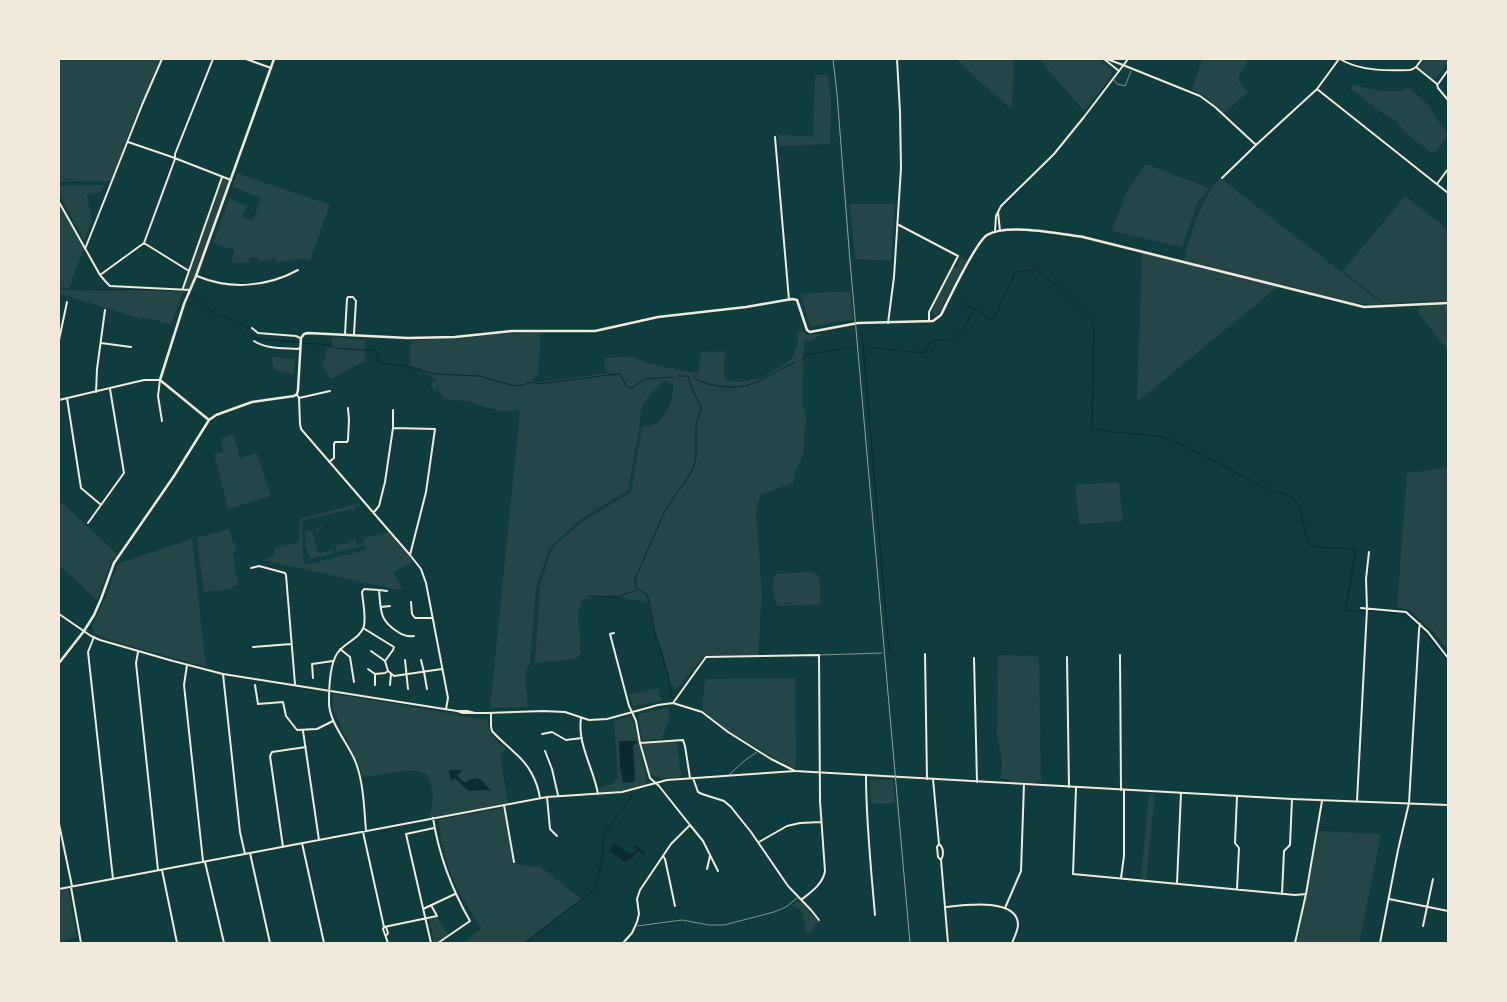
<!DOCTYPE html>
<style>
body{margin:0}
#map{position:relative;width:1507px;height:1002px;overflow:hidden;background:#0f3d3e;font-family:Jost,sans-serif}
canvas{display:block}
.frame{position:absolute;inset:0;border:60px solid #f1e9da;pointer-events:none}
</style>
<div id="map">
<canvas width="1507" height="1002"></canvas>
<div class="frame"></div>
</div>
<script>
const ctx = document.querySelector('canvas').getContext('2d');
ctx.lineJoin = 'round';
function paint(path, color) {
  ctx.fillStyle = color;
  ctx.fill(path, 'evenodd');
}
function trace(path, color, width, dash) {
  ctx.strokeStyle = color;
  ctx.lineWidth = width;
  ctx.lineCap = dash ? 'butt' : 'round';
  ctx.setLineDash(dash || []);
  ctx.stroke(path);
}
const green = new Path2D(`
 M59,59H161L142,104H140L111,181L59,182Z
 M956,59H1014L1012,109L987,88Z
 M1039,59H1098L1111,69L1112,75L1084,111Z
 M1202,59H1248L1238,80L1248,92L1224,113L1203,95L1192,90Z
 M1423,59H1444L1448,62L1435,80L1418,66Z
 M815,74L828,75L831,101L830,144L779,146L778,134L813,137Z
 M1356,85C1368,89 1385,92 1398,91C1402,91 1405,88 1409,88L1427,104L1447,134L1446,138L1435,152L1431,153L1404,131L1395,120L1380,111L1351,89V86Z
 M1146,164L1209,188L1198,202L1182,247L1112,231L1127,192Z
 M237,173L330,205L310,260L299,258L277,263L275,258L258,262V257H250L249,262L231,263L235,250L213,243L229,199L247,206L242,217L253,221L261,198L233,187Z
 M222,177L231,180L190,290L183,289Z
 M1220,178L1384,305C1349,305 1314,292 1281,284L1137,402L1142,253L1185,264L1186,260H1184C1192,230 1200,202 1220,178Z
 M104,185L101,192L87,195L92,221L84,240L59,194V186Z
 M1405,196L1448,230V301L1384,303L1343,271Z
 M850,204H895L891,261L855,259Z
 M59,205L84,248L69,288H118L183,292L171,324L142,317L141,319L59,293Z
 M960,257L967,260L939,313L937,316L932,313V310L954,267L956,268L959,264L957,262Z
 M850,291L853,319L810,327L801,294Z
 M1448,304V351L1417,311L1420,307Z
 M801,328L806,335L823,334L811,341H804L802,402L806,416L803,454L796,470L793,483L761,494L756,510L762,594L758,655L704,656L676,689L671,685L663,655L653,626L649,603L611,595L582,599L578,615L581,653L576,659L535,663L540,587L551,588L540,586L549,557L554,546L582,522L631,492L642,427C648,426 656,425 660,420C670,411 674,396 673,384L664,381L651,394L644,403L641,411L639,430L628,490L581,519L549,548L536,588L530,664C522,674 527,695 528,707L490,708L520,410L500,411L468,401L444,399L439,391L438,383L437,389L434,390L431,386L432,382H438L431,376L423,372L420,368L410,366V345L415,340L459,339L498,334L541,333L538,374L532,380L539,382L608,373L604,362L605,358L632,357L647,363L698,374L701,352L725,351L724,371L726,380L739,382L762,378L792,359L798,344L797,332Z
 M332,337L365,340V361L330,379L323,366L322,359H326V348H332Z
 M271,357L295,359L294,374C280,372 272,373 271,357Z
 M233,433L240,458L257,453L271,496L228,509L214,454L223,452L221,439Z
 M1448,468V650L1431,629L1409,610L1397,607L1407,473Z
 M1119,482L1123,521L1079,524L1075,485Z
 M62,503L117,554L109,567L97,600L59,565V506Z
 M360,503L361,505L354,507L355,511H352L351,509L304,520L302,523L303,557L305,565L366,550L365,545L337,552L335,545L350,543V541L355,539L357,545L364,543V538L388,532L412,560V563L393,572L403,591L262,560L273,557L275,548L299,542L300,519Z
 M319,525H321L322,529L312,531L318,553L333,550L332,544H333L334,553L310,559L305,545V532L319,528Z
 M229,529L233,543H235L236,552H233L236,577H238V584L230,589L204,592L197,538Z
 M192,539L206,667L116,642L95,634L92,626L104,601L118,564Z
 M812,572L819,576L821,603L817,605L781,606L777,605C773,596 770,583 776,574Z
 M998,655L1039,656L1041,782L1037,781L1033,783L1009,782V779H1002L1001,781L1002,760L997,735Z
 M795,678L796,765L795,768L791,767L728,731L704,711L702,708L705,679Z
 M658,688L661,701L634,706L632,705L629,695Z
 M335,694L488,720C488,736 495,739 506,749L500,755L508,803L427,818C436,804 433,791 428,776L421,772L414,770L363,777L358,763L333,709V695Z
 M669,707V719L662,739L642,740L638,716L639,714Z
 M628,717L632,718L634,722L647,780L645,785L620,791L601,792L598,788L613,784L618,777L614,721Z
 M677,741L681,777C671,777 656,782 649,772L642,743Z
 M870,780H893L895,803L871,804Z
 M1149,794H1155L1146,879L1141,878Z
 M503,808L513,864L541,867L581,899L523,943H462L482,929C474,916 466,904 459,892C447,870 442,844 438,820Z
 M1319,831L1381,834L1359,943H1297Z
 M68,889L77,937L59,942V891Z
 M797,901C808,904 811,918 821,922L816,924L810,933L805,932C805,922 805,906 791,906Z
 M437,917L448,935L435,943L431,941L434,940L433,935L430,934H433L431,927H429V925H431L430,921L427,920Z`);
const water = new Path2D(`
 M619,741H636L637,743L633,745L635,779L634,782L623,783L620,767Z
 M451,770H462L457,776L465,783C482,772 481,783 492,791L484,790L468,791L455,778L451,781L449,771Z
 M614,843L629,854L637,851L634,847L637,845L639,848L646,853L643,855L641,853V851H639L626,863L608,851Z`);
const stream = new Path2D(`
 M59,286L63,289H68L175,290
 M192,295C205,300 201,302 210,310C220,318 234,318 244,325C249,330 252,336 259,339L297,342
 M963,303L975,309
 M862,332L889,651
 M947,340C967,335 965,323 975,309L990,319L994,318L1015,272L1018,271C1024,271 1032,269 1037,271C1045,274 1090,316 1094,324L1092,428L1112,432L1158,436L1172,440L1262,486L1292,497L1300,508L1308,543C1316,549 1325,547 1335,548C1342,548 1349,549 1356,549L1345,611H1366
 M303,343L332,345L336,348L377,351L378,360L380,363L409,367L435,374L479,376L511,385L519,386L533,382L538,384L617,374H620C623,378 624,384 628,388H632L645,379L673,377
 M860,346H864
 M868,347L923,353L932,341L938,340
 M802,361L805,355L853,347
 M692,375C697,381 703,382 709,384C750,394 762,378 795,362
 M588,596L616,597L637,590
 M1369,611C1389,612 1402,611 1418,626
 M1421,628L1448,661
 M671,699C671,676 661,654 655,633C652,620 651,607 647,594C639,591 635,589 635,579L664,513L676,494L688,478L694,466L696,456V426L701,407L692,389L688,376H679
 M525,943L591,892L596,886L603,853V835L631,798V795`);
const service = new Path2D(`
 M1114,80L1117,84L1125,86L1131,71
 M820,655L882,653
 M729,775L744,761L757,752
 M637,926L682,920L709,925H724L774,912L786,907L797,898`);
const minor = new Path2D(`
 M246,59L271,68
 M1340,59C1359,71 1388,71 1410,70L1413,69L1416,67L1437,84L1438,88L1448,100
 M1123,65L1200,96L1215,107L1256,145
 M1416,67L1422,59
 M1438,84L1448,70
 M1317,89L1448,193
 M775,137L789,300
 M128,142L172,157L231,180
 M1222,178L1256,145L1317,89L1339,59
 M1437,184L1448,169
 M59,202L100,275L106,282L110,286L190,290
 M998,212L1000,231
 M897,224L958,256L929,312V321
 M995,231L996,216L1001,206L1054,154L1084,117L1119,71
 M144,243L189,271
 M85,249L142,105L162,59
 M100,275L144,243L175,159V154L213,59
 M197,276C230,290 267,287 298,270
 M183,288L222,177
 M888,323L894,277L901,168L900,112L897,59
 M252,328L258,333L296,336L300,338
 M345,334L347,299L348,297H353L356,301L354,334
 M254,341C266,349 283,348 297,349L300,348
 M101,343L131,347
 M59,350V340L67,302
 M160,380L158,396L162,421
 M96,392L97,369L105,310
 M297,395L299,398L300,424L301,429L410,555L421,569L426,583L448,698L446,709
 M67,398L81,488L100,504
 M299,398L330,391
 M393,428L435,429L426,492L410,555
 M329,462L334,458V444L335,442H347L348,440L349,420L348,408
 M374,512L379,506L385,482L393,428V410
 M88,523L124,473L110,389
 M251,568L259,566L285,573L286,575L295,684
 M379,590L387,591
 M411,602L412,614L415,618H432
 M381,607L390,606
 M1361,608L1406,612L1428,632L1448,658
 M363,628L394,647L393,650L385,661L388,671L394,676L442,669
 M614,633L610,634L629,706L632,712
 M94,637L88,652L113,879
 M253,647L291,644
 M340,649L350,657L354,682
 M371,651L385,661
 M138,652L136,663L158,870
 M925,654L927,779
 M1120,655L1121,790
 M1067,657L1069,787
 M974,658L977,782
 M405,660L408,689
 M421,660L424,672L427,689
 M187,665L184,685L203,861
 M368,669L375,674L385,673L388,671
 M223,674L240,832L245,854
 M313,678L312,664L333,661
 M255,685L258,704L283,702L286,716L297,730L317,729L333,721
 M375,685V674
 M390,685L391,674
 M673,703L706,657L819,655L820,801L825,871C823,884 811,892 801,900
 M491,713V726L492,731C499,739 508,746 515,753C529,765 537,780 540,798
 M581,718C577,744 594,769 598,794
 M303,731L319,840
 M542,734L552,732L566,740L582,738
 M640,743L683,740L685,746L690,778
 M545,751L552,769L558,795
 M866,775C866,822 871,868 875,915
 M693,778L698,792L702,794L724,801L731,807L751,832L788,886L811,910L819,920
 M933,779L939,844C944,848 944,855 941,860L948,943
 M1076,788L1073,874L1295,895L1306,894
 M1237,796L1235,843L1239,848L1237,889
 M547,797L550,829L557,836
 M1357,801L1367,609L1366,579L1369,552
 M504,805L514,862
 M433,818C439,856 451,888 470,921L438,943
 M59,824L72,886
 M690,825L703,841L718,871
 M366,831C364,809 364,785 356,763C349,744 328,722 329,701C329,688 330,659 340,650C347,642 361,637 364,626C366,615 363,603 362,592L364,589L379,590C381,611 379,620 398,632C404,636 408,637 414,636
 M363,832L384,927L383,929L388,943
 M759,842L787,826L800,823L821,822
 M302,843L324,943
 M939,844L937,847L938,857L941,860
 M283,847L270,756L272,752L306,747
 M250,853L270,943
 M663,856L665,859L675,906
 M205,862L224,943
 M707,869L710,856
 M162,870L177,943
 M1121,878L1124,856V790
 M1177,883L1181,793
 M71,887L81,943
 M59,889L547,797L622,792L667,780L795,771
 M1282,894L1284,851L1290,845L1292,799
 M1389,899L1448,911
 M946,907C963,905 1018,897 1018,925C1018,930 1014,938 1012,943
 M1005,908L1021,871L1024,784
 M423,909L455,894
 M1423,926L1433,879
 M384,927L437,916L431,905
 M386,936L388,933L386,927
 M431,943L406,834L434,828
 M1295,943L1306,894L1322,801
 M1380,943L1398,850L1409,803L1419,630L1420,624`);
const tertiary = new Path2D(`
 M1104,59L1119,71L1128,59
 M1107,59L1123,65
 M59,400L144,380H160
 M59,614L91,636L100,640L173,661L223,674L457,711L463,713H475
 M457,711H467L475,713H487L543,711L565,712L589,720L607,719L658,705L673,703L702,712L728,732L771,759L795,771L1292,799L1448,805
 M623,943L632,933L637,922L639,914L637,899L640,890L671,844L690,825L659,786L650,778L640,743L636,721L632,712`);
const secondary = new Path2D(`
 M209,420L160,380L184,304L196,276L274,59
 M59,663L84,631L94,615L101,599L114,563L174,476L209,420L216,415L252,402L294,396L297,394L298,390L301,338L304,334L308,333L408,338L455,337L512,331H595L658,317L746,307L792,299L797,300L807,330L810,332L858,323L933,321L941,315C949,299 975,243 987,235C1007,223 1060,234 1083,237L1364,307L1448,303`);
const rail = new Path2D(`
 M833,59L837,94L850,261L910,943`);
paint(green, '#244646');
paint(water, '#0a2a2b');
trace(stream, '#0a2a2b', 1);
trace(service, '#f1e9da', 0.5);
trace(minor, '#f1e9da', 2);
trace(tertiary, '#f1e9da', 2);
trace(secondary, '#f1e9da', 2.5);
trace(rail, '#97a49c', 1);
</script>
